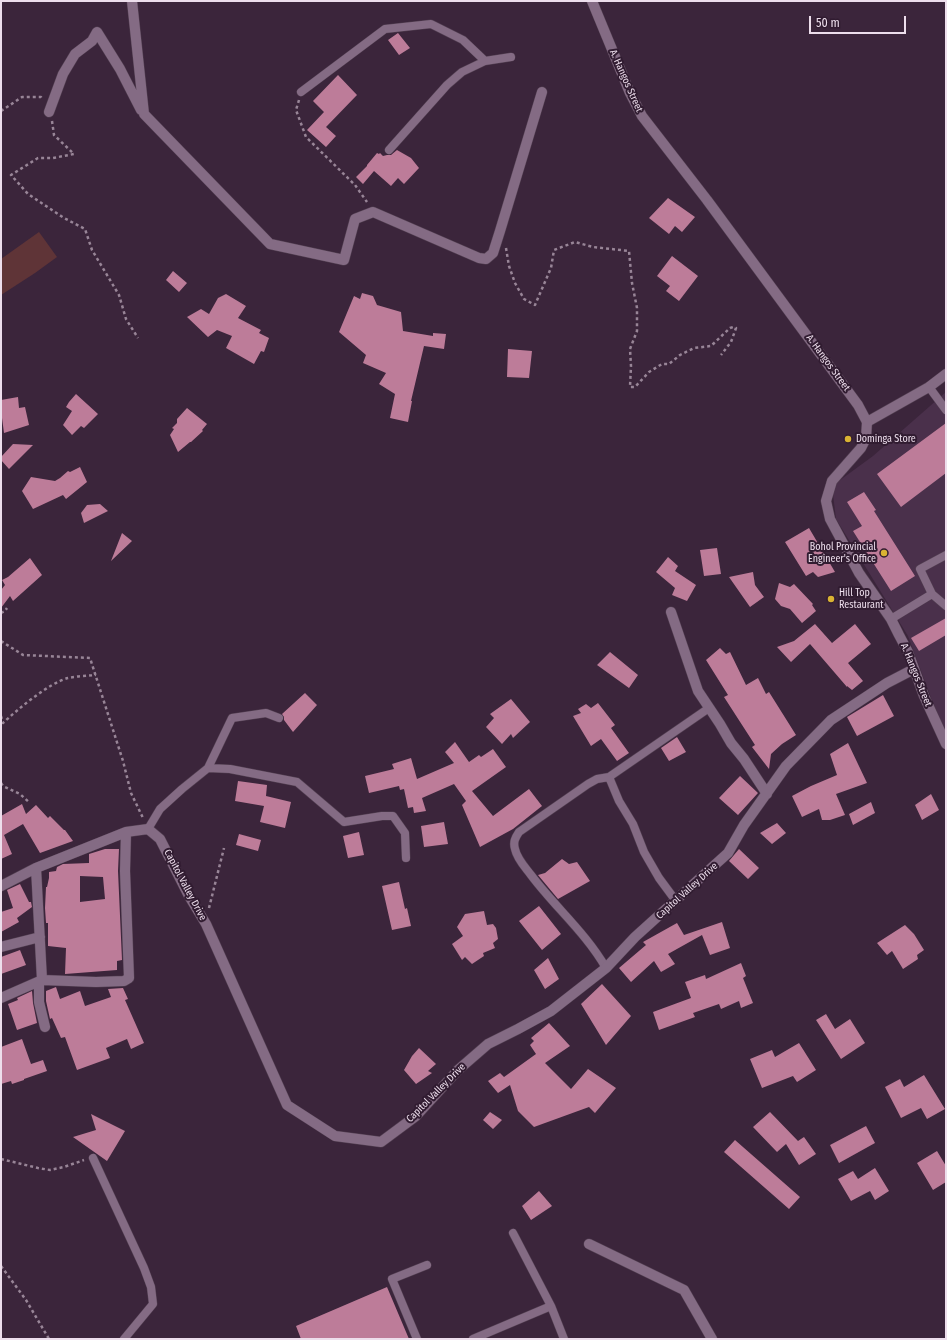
<!DOCTYPE html>
<style>
body{margin:0}
#map{position:relative;width:947px;height:1340px;overflow:hidden;background:#3b253b;font-family:"Fira Sans Condensed",sans-serif}
canvas{display:block}
.frame{position:absolute;inset:0;border:2px solid #eddeec;pointer-events:none}
.scale{position:absolute;left:809px;top:16px;width:97px;height:18px;box-sizing:border-box;border:2px solid #eddeec;border-top:0;padding-left:5px;font-size:12px;line-height:14px;white-space:nowrap;color:#eddeec;-webkit-text-stroke:3px #311c31;paint-order:stroke}
</style>
<div id="map">
<canvas width="947" height="1340"></canvas>
<div class="frame"></div>
<div class="scale">50 m</div>
</div>
<script>
const ctx = document.querySelector('canvas').getContext('2d');
ctx.lineJoin = 'round';
function paint(path, color) {
  ctx.fillStyle = color;
  ctx.fill(path, 'evenodd');
}
function trace(path, color, width, dash) {
  ctx.strokeStyle = color;
  ctx.lineWidth = width;
  ctx.lineCap = dash ? 'butt' : 'round';
  ctx.setLineDash(dash || []);
  ctx.stroke(path);
}
function write(font, color, halo, rows, align = 'center') {
  ctx.font = font + ' "Fira Sans Condensed",sans-serif';
  ctx.lineWidth = 4;
  ctx.setLineDash([]);
  ctx.textBaseline = 'middle';
  ctx.strokeStyle = halo;
  ctx.fillStyle = color;
  for (const [text, x, y, turn = 0] of rows) {
    ctx.save();
    ctx.translate(x, y);
    ctx.rotate((+turn || 0) * Math.PI / 180);
    ctx.textAlign = isNaN(turn) ? turn : align;
    if (halo) ctx.strokeText(text, 0, 0);
    ctx.fillText(text, 0, 0);
    ctx.restore();
  }
}
const built = new Path2D(`
 M946,392V738L908,636L836,519L832,486L873,456Z`);
const green = new Path2D(`
 M39,232L57,257L35,273L1,295V259Z`);
const building = new Path2D(`
 M398,33L410,48L399,55L388,40Z
 M338,75L357,95L326,127L336,136L326,147L307,130L324,112L313,101Z
 M397,150L411,158L419,168L404,184L398,178L391,186L374,171L363,184L356,177L367,166V165L377,153L379,154L380,153L383,156L387,155H391Z
 M668,198L695,217L682,232L675,226L669,234L649,218Z
 M672,256L698,276L679,301L666,291L670,286L657,276Z
 M173,271L187,283L179,292L166,280Z
 M362,293L373,296L377,305L401,312L403,331L433,336V333L446,334L444,349L424,346L411,401H412L408,422L390,418L395,394L379,384L386,373L363,363L366,355L339,332L354,296L360,299Z
 M226,294L246,306L238,318L261,330L259,333L269,338L264,352L261,351L254,364L226,348L232,336L217,330L208,337L187,317L201,309L209,314L218,298Z
 M508,349L532,351L529,378L507,377Z
 M76,394L98,414L84,428L81,426L72,435L63,425L72,411L66,407L69,402Z
 M18,397L19,408L25,407L29,425L4,433L2,418H1V400Z
 M187,408L207,424L202,430L203,431L191,442H190L178,452L170,435L174,429L172,428L177,423V419Z
 M946,423V473L901,507L877,474Z
 M13,444L33,445L9,469L1,460V457Z
 M80,467L87,482L66,499L63,495L33,509L22,491L31,477L55,481L60,478L68,471L70,472Z
 M864,492L876,510L874,511L915,576L891,591L853,531L862,526L847,502Z
 M100,504L108,511L84,523L81,513L87,505Z
 M809,528L835,572L818,577L813,572L806,576L785,542Z
 M122,533L132,541L111,561Z
 M717,548L721,574L704,576L700,550Z
 M668,557L678,566L675,571L696,585L687,601L672,595L675,588L656,572Z
 M30,558L42,575L13,601L10,596L1,608V590L5,585L2,580L8,577Z
 M753,572L755,585L764,597L750,607L729,577Z
 M779,583L790,587L794,584L813,604L812,605L816,611L802,623L790,609L781,606L775,599Z
 M946,618V635L919,651L911,638Z
 M815,624L832,643L855,624L871,644L848,663L863,681L852,690L847,686V687L810,644L791,662L777,647L794,641Z
 M720,648L726,654L730,652L746,685L758,678L766,694L769,692L796,735L782,744L771,754L769,769L752,747L755,745L724,697L728,695L706,660Z
 M610,652L638,675L629,688L597,665Z
 M305,693L317,705L293,732L284,720V717L282,714Z
 M883,695L894,716L857,736L847,717Z
 M511,699L530,722L513,738L511,734L502,744L486,727L494,718L490,714Z
 M598,703L615,725L611,728L629,753L617,761L601,739L591,746L573,716L581,713L578,709L586,704L591,708Z
 M677,737L686,752L669,761L661,748Z
 M455,742L469,762L479,755L481,757L493,749L506,767L472,791L493,816L529,789L542,806L513,829L480,847L462,805L466,801L454,784L422,798L426,811L414,813L413,807L408,808L404,789L400,790L399,786L369,793L365,776L394,769L392,764L411,758L417,779L454,763L445,752Z
 M848,743L867,783L836,794L845,815L830,820H822L819,809L802,817L792,796L811,786L837,775L830,754Z
 M740,776L758,793L738,815L719,798Z
 M238,781L267,785L266,796L291,802L285,828L260,822L264,806L235,801Z
 M931,794L939,810L922,820L915,805Z
 M871,802L875,813L853,825L849,814Z
 M22,804L26,814L36,805L48,818L50,816L64,830H65L73,841L40,853L23,824L4,835L12,854L1,859V816Z
 M444,822L448,844L424,847L421,826Z
 M777,823L786,833L772,844L760,833Z
 M359,832L364,855L348,858L343,836Z
 M239,834L261,840L258,851L236,845Z
 M105,849H119L118,871L122,960L117,961V970L65,974L66,948L48,946V923H46L45,908L46,887H47L49,878V872L56,871L57,867L63,864L89,863V854ZM80,876L103,877L105,899L80,902Z
 M739,849L759,868L748,879L729,861Z
 M562,859L569,864L577,862L590,881L558,899L538,875L545,873Z
 M399,882L405,909L407,908L411,926L392,930L382,886Z
 M20,884L29,902H31L32,907L17,918L19,922L1,932V912L13,908L7,890Z
 M539,906L561,934L542,950L519,921Z
 M484,911L487,925L493,924L496,928L498,939L493,943L495,948L483,953L484,956L472,964L465,957L462,960L452,944L463,936L457,927L465,914Z
 M722,922L730,948L710,955L702,935L668,954L675,964L661,972L654,961L631,982L619,968L646,945L643,942L677,923L684,935Z
 M905,925L914,934L924,950L917,955L918,959L903,969L892,951L887,955L877,943Z
 M20,950L26,965L1,974V957Z
 M548,958L559,979L545,989L534,970Z
 M741,963L746,976L743,978L753,1003L741,1008L739,1001L721,1009L719,1004L693,1013L695,1017L659,1030L653,1012L691,998L685,982L705,975L706,979Z
 M602,984L631,1016L606,1045L581,1004Z
 M56,987L60,999L80,991L85,1006L111,997L108,989L123,988L128,999L125,1000L144,1043L131,1049L127,1039L106,1048L110,1058L77,1070L65,1037L61,1038L52,1018L50,1019L46,1001V991Z
 M32,991L33,1003L37,1023L17,1030L8,1004L18,1000L17,998Z
 M826,1014L835,1029L850,1019L865,1043L841,1059L816,1020Z
 M549,1023L570,1046L545,1063L571,1089L588,1069L616,1088L595,1113L589,1107L534,1127L518,1111L510,1085L498,1093L488,1081L500,1073L504,1077L536,1054L530,1045L534,1041L531,1038Z
 M22,1039L31,1064L43,1060L47,1071L24,1079V1080L12,1084L11,1081L1,1084V1047Z
 M799,1043L816,1070L797,1082L793,1076L762,1088L750,1059L772,1050L775,1057Z
 M419,1048L436,1064L428,1071L432,1073L416,1084L404,1070L412,1056Z
 M924,1075L945,1109L927,1119L921,1108L901,1118L885,1087L900,1079L904,1087Z
 M490,1112L502,1120L493,1129L483,1120Z
 M770,1112L798,1141L804,1137L816,1154L799,1165L786,1144L777,1152L753,1127Z
 M91,1114L125,1131L107,1161L73,1137L96,1130Z
 M866,1126L875,1143L839,1163L830,1145Z
 M735,1140L800,1197L789,1209L724,1152Z
 M937,1151L946,1166V1182L933,1190L917,1163Z
 M875,1168L889,1191L875,1200L870,1191L851,1201L838,1179L853,1171L858,1179Z
 M539,1191L552,1206L531,1220L522,1206Z
 M387,1287L409,1339H301L296,1326Z`);
const path = new Path2D(`
 M299,100L296,110L306,137L355,185L367,202
 M1,111L22,97H41L42,99
 M52,121L54,135L74,154L53,158H38L11,175L28,194L64,218L85,229L92,250L119,295L126,319L138,338
 M506,248L509,266L515,283L524,299L535,305L551,268L554,250L575,242L593,247L629,251L632,283L637,308V331L630,349L631,366L630,387H635L649,372L662,364H669L680,355L694,348L711,346L730,328L733,327L736,328L731,342L721,355
 M1,613L5,611L7,608
 M1,641L23,655L90,658L123,761L131,793L143,818
 M1,716L3,723C18,709 49,683 68,678C77,676 87,676 96,675
 M1,783L3,786L20,794L30,803
 M209,908L224,848
 M1,1159L38,1168L50,1170L64,1167L84,1160
 M1,1266L26,1300L49,1339`);
const service = new Path2D(`
 M301,92L385,29L431,24L463,40L485,61L511,57
 M389,150L447,85L462,72L485,61
 M929,387L946,410
 M932,594L946,606
 M891,619L932,594L920,569L946,555
 M208,768L232,718L266,713L279,718
 M609,777L709,708
 M148,829L160,809L182,789L208,768L230,769L297,782L344,822L382,816H393L405,833L406,858
 M606,968C586,933 555,907 531,875C525,867 517,859 515,849C513,842 515,838 519,832L588,784L597,779L609,777L619,801L633,824L644,852L659,878L676,901
 M93,1158L144,1268L151,1287L153,1304L124,1339
 M513,1233L551,1306L564,1339
 M417,1339L392,1279L427,1265
 M473,1339L551,1306`);
const minor = new Path2D(`
 M132,1L144,114L270,244L344,260L355,219L373,212L479,258L486,259L493,253L500,231L542,92
 M49,112L63,74L75,54L92,41L97,32L120,69L141,110
 M867,422L929,387L946,374
 M671,612L698,691L720,724L731,743L744,759L767,794
 M36,868L42,980
 M1,886L36,868L126,832L148,829L160,839L189,896L206,924L287,1105L335,1136L381,1142L416,1116L458,1070L488,1044L518,1029L551,1011L606,968L635,937L728,853L744,825L786,766L831,720L887,683L914,669
 M1,947L40,937
 M39,982V1002L45,1027
 M1,998L42,980L96,982L124,981L129,978L125,871L126,832
 M589,1244L684,1290L712,1339`);
const tertiary = new Path2D(`
 M592,1L630,93L642,116L707,200L858,405L867,422L866,438L861,448L832,481L826,501L830,519L859,573L891,619L899,635L908,652L924,696L946,744`);
const markers = [
 [848,439,4,"#dab333"],
 [884,553,4,"#dab333"],
 [831,599,4,"#dab333"]
];
const streetNames = [
 ["A. Hangos Street",626,81,66],
 ["A. Hangos Street",828,363,54],
 ["A. Hangos Street",916,675,68],
 ["Capitol Valley Drive",185,885,62],
 ["Capitol Valley Drive",687,891,-42],
 ["Capitol Valley Drive",436,1093,-45]
];
const poiNames = [
 ["Dominga Store",856,439],
 ["Bohol Provincial",876,547,"right"],
 ["Engineer's Office",876,559,"right"],
 ["Hill Top",839,593],
 ["Restaurant",839,605]
];
paint(built, '#4a304b');
paint(green, '#5f3437');
paint(building, '#bd7c99');
trace(service, '#534052', 9);
trace(minor, '#534052', 11);
trace(tertiary, '#534052', 11);
trace(path, '#988597', 2.5, [3, 3]);
trace(service, '#846b84', 8);
trace(minor, '#846b84', 10);
trace(tertiary, '#846b84', 10);
for (const [x, y, r, color] of markers) {
  const dot = new Path2D();
  dot.arc(x, y, r, 0, 2 * Math.PI);
  ctx.fillStyle = color;
  ctx.fill(dot);
  trace(dot, '#311c31', 1.5);
}
write('10px', '#eddeec', '#311c31', streetNames);
write('10px', '#eddeec', '#311c31', poiNames, 'left');
</script>
